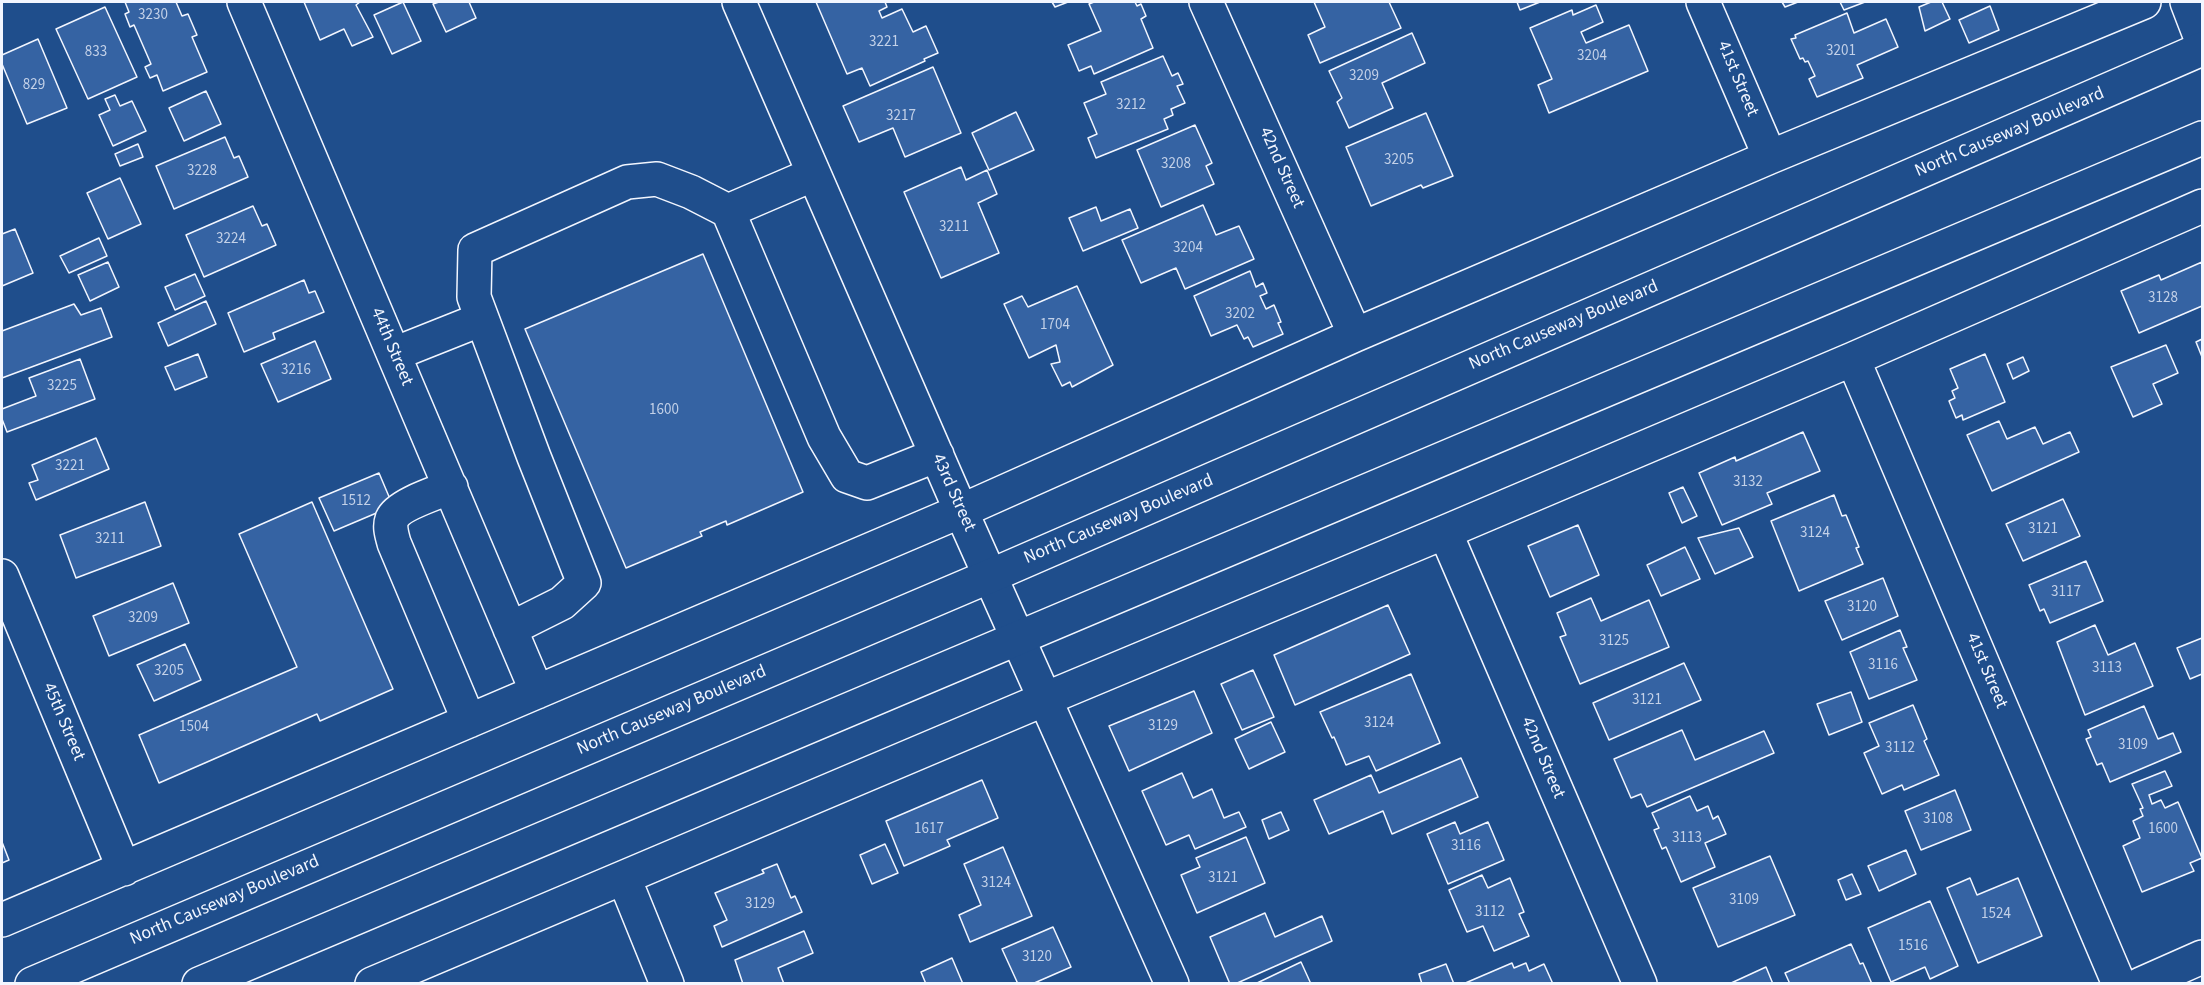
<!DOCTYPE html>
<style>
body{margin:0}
#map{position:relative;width:2204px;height:985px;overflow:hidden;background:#1f4e8c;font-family:"Source Sans 3",sans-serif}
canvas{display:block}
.frame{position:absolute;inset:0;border:3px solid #f2f6ff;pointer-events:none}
</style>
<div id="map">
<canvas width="2204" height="985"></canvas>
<div class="frame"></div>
</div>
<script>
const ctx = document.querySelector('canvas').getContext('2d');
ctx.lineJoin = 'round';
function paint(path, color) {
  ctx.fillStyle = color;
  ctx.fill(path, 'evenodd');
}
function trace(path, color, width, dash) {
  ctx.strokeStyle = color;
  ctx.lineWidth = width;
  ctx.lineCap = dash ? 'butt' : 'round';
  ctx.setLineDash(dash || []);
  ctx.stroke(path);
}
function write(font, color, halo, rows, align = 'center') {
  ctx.font = font + ' "Source Sans 3",sans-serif';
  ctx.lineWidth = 4.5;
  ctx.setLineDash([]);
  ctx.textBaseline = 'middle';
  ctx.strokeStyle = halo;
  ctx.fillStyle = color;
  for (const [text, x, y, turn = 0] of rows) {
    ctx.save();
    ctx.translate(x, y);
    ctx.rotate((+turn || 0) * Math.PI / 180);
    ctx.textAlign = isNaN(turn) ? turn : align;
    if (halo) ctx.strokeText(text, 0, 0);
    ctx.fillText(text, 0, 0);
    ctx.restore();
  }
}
const building = new Path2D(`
 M125,2H176L182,16L188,14L197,35L192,37L207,72L163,91L157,75L150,78L145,67L151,64L134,25L130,27L125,14L129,12Z
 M304,2H360L356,5L373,37L352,46L344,29L320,40Z
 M403,2L421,41L392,54L374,15Z
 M439,2H469L476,18L446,32L433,4Z
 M816,2H885L887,7L879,11L882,18L902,9L913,32L926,26L938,53L924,59L925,61L870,86L862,68L847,74Z
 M1052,2H1068L1055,7Z
 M1094,2H1135L1137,6L1141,4L1146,16L1141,19L1153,48L1094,74L1091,66L1079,71L1068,45L1101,31L1089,4Z
 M1314,2H1389L1401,28L1320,63L1308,35L1325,27Z
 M1517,2H1540L1520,10Z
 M1782,2H1798L1785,7Z
 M1840,2H1865L1844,10Z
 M1931,2H1942L1950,19L1925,31L1919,7Z
 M1596,5L1603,22L1581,32L1586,43L1629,25L1648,71L1549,113L1538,85L1552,79L1530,28L1572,10L1573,15Z
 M1990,6L1999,30L1969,43L1959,20Z
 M105,7L137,77L88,99L56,29Z
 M1847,13L1854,33L1886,19L1898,47L1857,65L1863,78L1817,97L1809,79L1815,76L1808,61L1805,62L1803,58L1800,59L1791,39L1796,38L1795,35Z
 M1412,33L1425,63L1382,83L1393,108L1349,128L1337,102L1342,98L1329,71Z
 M38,39L67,108L27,124L2,64V55Z
 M1163,56L1172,76L1178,73L1183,84L1177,86L1185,103L1171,109L1173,115L1164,119L1168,129L1096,158L1088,138L1097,134L1084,103L1106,94L1101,82Z
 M933,67L961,133L905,157L893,128L859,142L843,106Z
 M206,91L221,124L184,141L169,108Z
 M115,95L120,106L132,101L146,131L113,146L99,115L110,110L105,99Z
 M1016,112L1034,150L989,170L972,133Z
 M1426,113L1453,176L1423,188L1421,185L1371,206L1346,147Z
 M1195,125L1212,163L1206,166L1214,184L1161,207L1137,150Z
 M225,137L234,158L239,156L248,177L174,209L156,166Z
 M138,144L143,157L120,166L115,154Z
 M961,167L966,180L987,170L997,194L978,203L999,253L941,278L904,192Z
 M120,178L141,224L108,239L87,193Z
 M1203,205L1216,235L1239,226L1254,259L1185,289L1176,268L1141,283L1122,240Z
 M253,206L262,226L267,224L276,245L204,277L186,235Z
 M1096,207L1101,221L1130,209L1138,228L1083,251L1069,218Z
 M15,229L33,273L2,286V234Z
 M99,238L107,256L69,273L60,256Z
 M703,254L803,492L727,525L726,521L700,532L702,536L626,568L525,329Z
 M108,262L119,287L90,301L78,275Z
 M2202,262V306L2139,333L2121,291L2159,275L2161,280Z
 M1250,271L1256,287L1263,283L1267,293L1260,296L1266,309L1274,305L1281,322L1278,323L1283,334L1253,347L1248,337L1244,339L1237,325L1211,336L1194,296Z
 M195,274L205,296L175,310L165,287Z
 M304,280L309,293L315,291L324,312L273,333L275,339L244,352L228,313Z
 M1077,286L1113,365L1072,387L1070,382L1062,386L1051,364L1060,362L1056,345L1029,358L1004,304L1022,296L1028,307Z
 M206,301L216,324L168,346L158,323Z
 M74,304L81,315L101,308L112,337L2,378V331Z
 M2202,339V357L2196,342Z
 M315,341L331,379L278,402L261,364Z
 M2166,345L2178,373L2153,384L2162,404L2133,417L2111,367Z
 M198,354L207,377L175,390L165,367Z
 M1985,354L2005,402L1963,420L1962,415L1956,418L1949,401L1955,398L1952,391L1958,388L1950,369Z
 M2023,357L2029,371L2013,379L2007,364Z
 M80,359L95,399L7,432L2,419V409L36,396L29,378Z
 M1999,421L2007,439L2035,427L2043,444L2070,432L2079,452L1992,491L1967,435Z
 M1803,432L1820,471L1767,493L1772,504L1722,525L1699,473L1735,457L1736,461Z
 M96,438L109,469L36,500L29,483L38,480L32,465Z
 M379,473L393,506L334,531L319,498Z
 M1683,487L1697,516L1682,523L1669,493Z
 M1834,495L1842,516L1846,515L1859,547L1856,548L1863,564L1799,591L1771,521Z
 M2063,499L2080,536L2023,561L2006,524Z
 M145,502L161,546L76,578L60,535Z
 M312,502L393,689L320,721L317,714L159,783L139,735L297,667L239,534Z
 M1578,525L1599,575L1550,597L1528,546Z
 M1739,528L1753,557L1715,574L1698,538Z
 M1685,547L1700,579L1661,596L1647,565Z
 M2086,561L2103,601L2050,623L2044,609L2040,611L2029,585Z
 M1883,578L1898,616L1842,640L1825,601Z
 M173,583L189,623L109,656L93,616Z
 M1591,598L1601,621L1649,600L1669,647L1580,684L1560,637L1566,635L1557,613Z
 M1388,605L1410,654L1295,705L1274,655Z
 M2095,625L2108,655L2135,643L2153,686L2085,715L2057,642Z
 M1900,630L1907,647L1903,648L1917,680L1869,699L1850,652Z
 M2202,638V674L2190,679L2177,648Z
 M185,644L201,680L154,701L137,665Z
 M1684,663L1701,700L1609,740L1593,703Z
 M1253,670L1274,717L1242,730L1221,684Z
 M1411,674L1440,743L1376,771L1369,756L1346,765L1334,737L1332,738L1320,712Z
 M1194,691L1212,733L1129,771L1109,726Z
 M1851,692L1862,722L1829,735L1817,704Z
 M1913,705L1927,739L1924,741L1939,775L1904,790L1902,785L1882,794L1864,753L1879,746L1869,723Z
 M2144,706L2158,739L2173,733L2181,752L2110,782L2102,763L2097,765L2086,739L2091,737L2088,730Z
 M1271,722L1285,752L1249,769L1235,739Z
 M1682,730L1695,760L1764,731L1774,753L1647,807L1641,794L1631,798L1614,759Z
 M1461,758L1478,797L1392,834L1383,811L1329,834L1314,800L1371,775L1379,793Z
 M2165,771L2172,786L2149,795L2152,804L2161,800L2165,808L2178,802L2202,858L2190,863L2194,871L2142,892L2123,846L2140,838L2133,821L2143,816L2140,809L2143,808L2132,784Z
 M1182,773L1193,798L1212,789L1224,818L1239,812L1246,827L1195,849L1189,835L1166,845L1142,791Z
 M982,780L998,818L947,840L950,846L904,866L886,821Z
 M1955,790L1971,830L1921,850L1905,811Z
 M1690,796L1697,811L1708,806L1713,819L1718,816L1726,834L1705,843L1715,867L1681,882L1666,847L1662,849L1654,830L1659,828L1652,813Z
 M1281,812L1289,830L1269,839L1262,820Z
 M1455,822L1460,834L1488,822L1504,860L1448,884L1427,834Z
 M1246,837L1265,883L1197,913L1181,875L1200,867L1196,858Z
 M2,842L9,860L2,863Z
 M885,844L898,873L872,884L860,855Z
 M1003,847L1032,916L970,942L959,915L981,905L964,864Z
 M1906,850L1916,874L1879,891L1868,866Z
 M1770,856L1795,915L1718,947L1693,888Z
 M777,864L791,898L795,896L802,912L722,947L714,926L727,920L715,893L764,873L762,870Z
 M1852,874L1861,894L1846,900L1838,880Z
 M1482,875L1488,888L1510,878L1524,912L1519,914L1529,936L1494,951L1483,926L1467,932L1449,890Z
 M1970,878L1977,895L2018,878L2042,936L1978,963L1947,888Z
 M1930,901L1958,966L1930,979L1925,967L1891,982L1868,928Z
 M1265,913L1275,937L1322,916L1332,941L1235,984H1230L1210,937Z
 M1053,927L1071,967L1032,984H1018L1002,949Z
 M804,931L813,953L778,968L784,984H743L735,960Z
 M1851,944L1860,964L1863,963L1872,984H1790L1785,973Z
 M952,958L963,984H926L921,972Z
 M1301,962L1311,984H1255Z
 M1512,963L1514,968L1526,963L1529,971L1544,964L1553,984H1463Z
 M1446,964L1454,984H1422L1419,974Z
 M1766,967L1773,984H1729Z`);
const minor = new Path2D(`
 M244,2L537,692
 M739,2L961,511L1172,984
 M1206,2L1355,335
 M1703,2L1770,157
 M2187,2L2202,41
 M728,211L814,174
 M394,354L482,319
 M1853,359L2119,984
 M451,487C436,493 398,505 392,519C389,527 392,535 394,543L469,721
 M1445,532L1640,984
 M2,576L124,869
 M510,629L562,603L584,583L534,457L474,297L475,250L627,182L657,179L691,192L728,211L824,437L847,476L867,483L937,455
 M624,878L667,984
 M2,920L961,511L1355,335L1770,157L2144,2
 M372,984L1045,699L1445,532L1853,359L2202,206
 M2141,984L2202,957`);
const highway = new Path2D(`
 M32,984L990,576L2202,49
 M199,984L2202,138`);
const numberNames = [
 ["3230",153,16],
 ["3221",884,43],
 ["3201",1841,52],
 ["833",96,53],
 ["3204",1592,57],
 ["3209",1364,77],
 ["829",34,86],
 ["3212",1131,106],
 ["3217",901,117],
 ["3205",1399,161],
 ["3208",1176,165],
 ["3228",202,172],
 ["3211",954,228],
 ["3224",231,240],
 ["3204",1188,249],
 ["3128",2163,299],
 ["3202",1240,315],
 ["1704",1055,326],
 ["3216",296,371],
 ["3225",62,387],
 ["1600",664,411],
 ["3221",70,467],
 ["3132",1748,483],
 ["1512",356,502],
 ["3121",2043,530],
 ["3124",1815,534],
 ["3211",110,540],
 ["3117",2066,593],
 ["3120",1862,608],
 ["3209",143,619],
 ["3125",1614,642],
 ["3116",1883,666],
 ["3113",2107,669],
 ["3205",169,672],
 ["3121",1647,701],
 ["3124",1379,724],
 ["3129",1163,727],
 ["1504",194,728],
 ["3109",2133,746],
 ["3112",1900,749],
 ["3108",1938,820],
 ["1617",929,830],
 ["1600",2163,830],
 ["3113",1687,839],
 ["3116",1466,847],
 ["3121",1223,879],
 ["3124",996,884],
 ["3109",1744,901],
 ["3129",760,905],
 ["3112",1490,913],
 ["1524",1996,915],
 ["1516",1913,947],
 ["3120",1037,958]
];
const streetNames = [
 ["41st Street",1737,79,67],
 ["North Causeway Boulevard",2010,133,-23],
 ["42nd Street",1281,168,66],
 ["North Causeway Boulevard",1564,326,-23],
 ["44th Street",391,347,67],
 ["43rd Street",953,493,66],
 ["North Causeway Boulevard",1119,520,-23],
 ["41st Street",1986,671,67],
 ["North Causeway Boulevard",672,711,-23],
 ["45th Street",63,722,67],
 ["42nd Street",1542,758,67],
 ["North Causeway Boulevard",225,901,-23]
];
paint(building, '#3563a3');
trace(building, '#f2f6ff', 1.5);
trace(minor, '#f2f6ff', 36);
trace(highway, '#f2f6ff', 36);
trace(minor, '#1f4e8c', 33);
trace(highway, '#1f4e8c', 33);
write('15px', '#c3d1e8', null, numberNames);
write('18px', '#f2f6ff', '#1f4e8c', streetNames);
</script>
